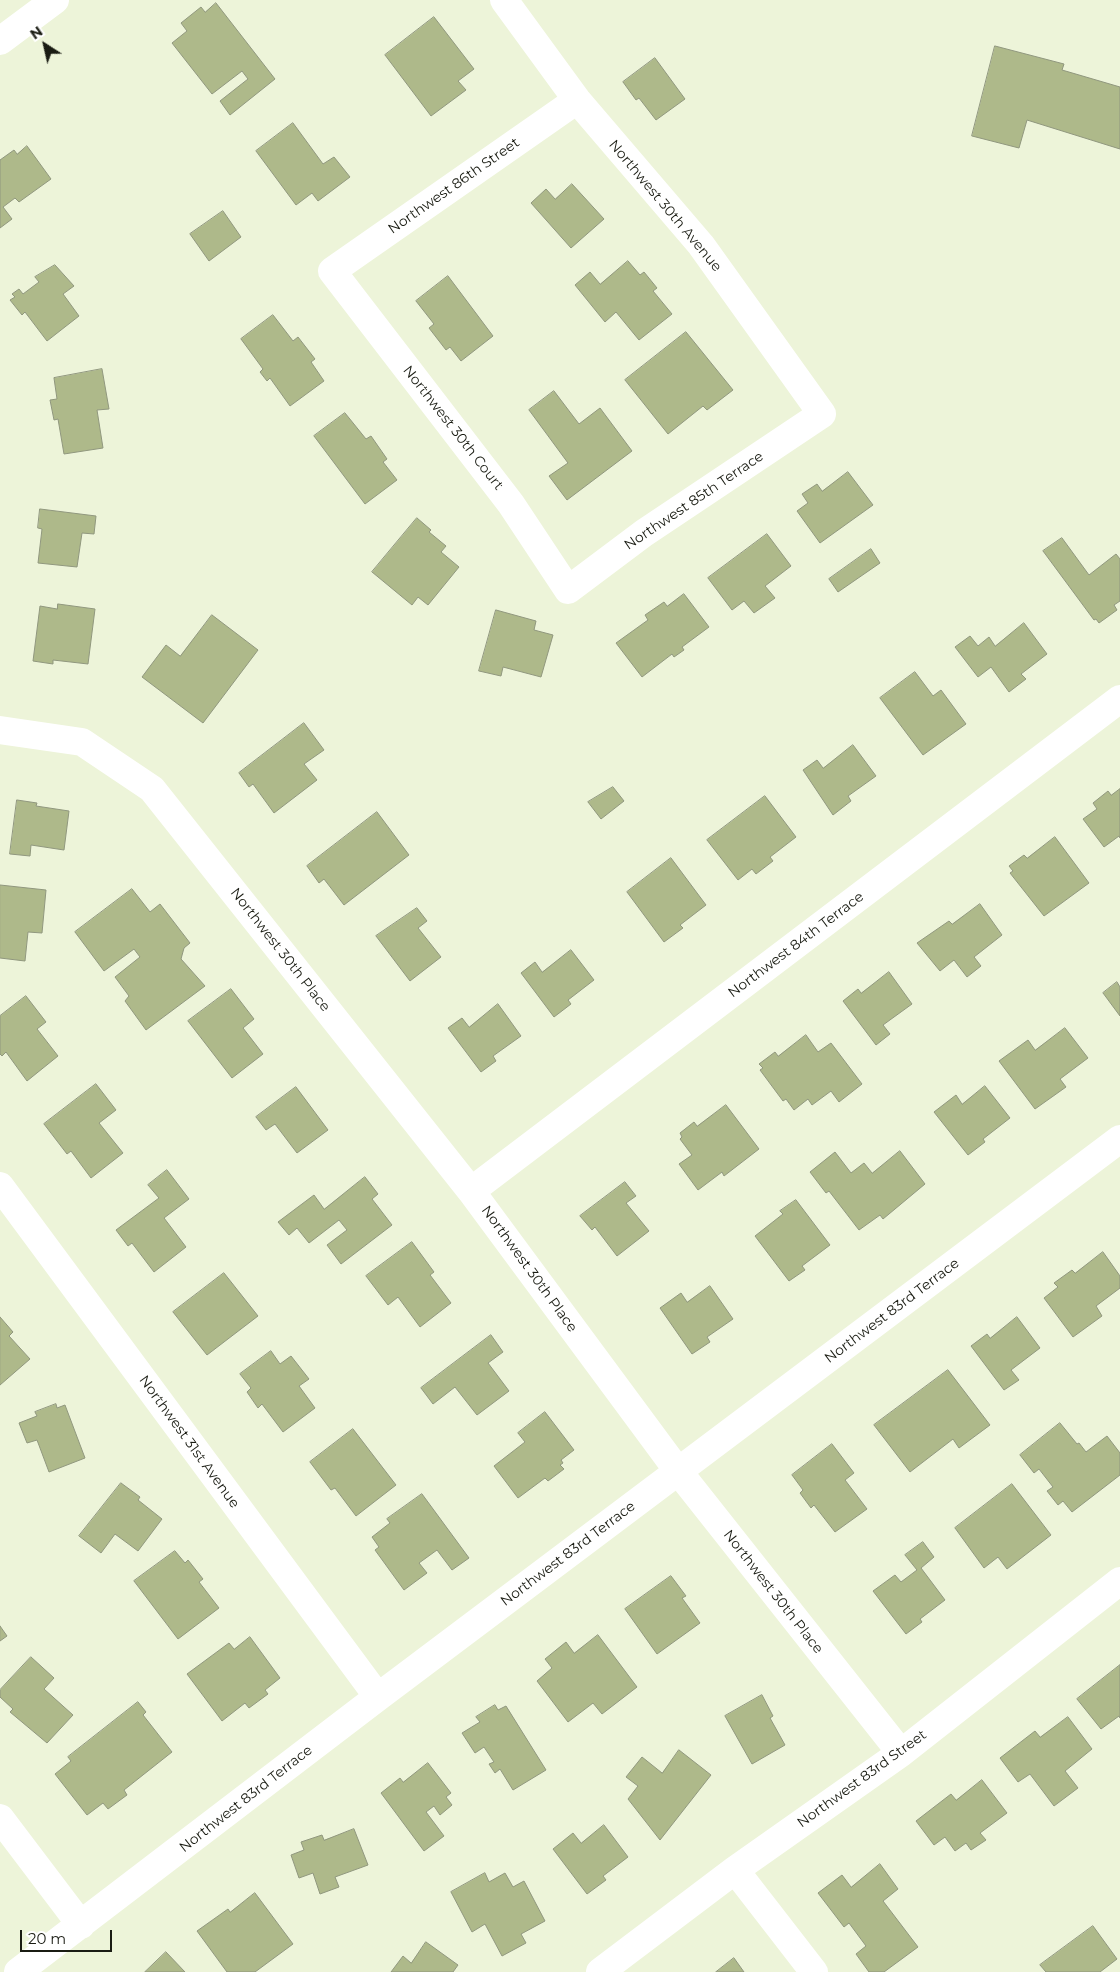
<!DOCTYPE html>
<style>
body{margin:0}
#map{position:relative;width:1120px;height:1972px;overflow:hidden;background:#edf4d9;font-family:Montserrat,sans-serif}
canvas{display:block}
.north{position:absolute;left:20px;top:20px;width:50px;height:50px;-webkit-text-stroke:4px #fff;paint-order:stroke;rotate:325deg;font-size:14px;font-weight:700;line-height:20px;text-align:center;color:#1a1c13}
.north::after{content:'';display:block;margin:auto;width:18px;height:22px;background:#1a1c13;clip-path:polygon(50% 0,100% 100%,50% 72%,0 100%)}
.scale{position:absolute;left:20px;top:1930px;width:92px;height:22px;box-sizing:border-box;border:2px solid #1a1c13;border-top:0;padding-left:6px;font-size:15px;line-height:18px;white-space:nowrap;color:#1a1c13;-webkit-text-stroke:4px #fff;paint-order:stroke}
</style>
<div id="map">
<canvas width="1120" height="1972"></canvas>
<div class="north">N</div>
<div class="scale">20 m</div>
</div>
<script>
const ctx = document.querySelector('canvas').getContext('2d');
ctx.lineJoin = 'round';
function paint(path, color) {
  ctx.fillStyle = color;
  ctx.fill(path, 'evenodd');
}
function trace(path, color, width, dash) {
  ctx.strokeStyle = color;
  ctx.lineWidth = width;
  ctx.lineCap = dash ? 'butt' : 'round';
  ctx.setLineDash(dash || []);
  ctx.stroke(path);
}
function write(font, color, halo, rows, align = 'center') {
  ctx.font = font + ' Montserrat,sans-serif';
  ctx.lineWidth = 4;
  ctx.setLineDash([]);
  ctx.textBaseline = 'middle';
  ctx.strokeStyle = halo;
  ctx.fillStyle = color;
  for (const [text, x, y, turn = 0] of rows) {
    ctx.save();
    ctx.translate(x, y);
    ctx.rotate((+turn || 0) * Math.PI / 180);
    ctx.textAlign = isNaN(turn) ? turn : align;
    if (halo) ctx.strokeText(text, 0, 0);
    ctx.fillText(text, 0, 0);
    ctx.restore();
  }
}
const building = new Path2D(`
 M216,3L275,79L230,115L220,101L248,79L242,71L212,94L172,43L187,31L181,23L201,7L205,12Z
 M434,17L474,69L458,81L466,90L431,116L385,55Z
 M995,46L1064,64L1062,70L1120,87V149L1027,120L1019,148L972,136Z
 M655,58L685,99L656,120L639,98L636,100L623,82Z
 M293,123L323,164L334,157L350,177L318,201L312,193L296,205L256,151Z
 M27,146L51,179L19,202L15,198L3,207L12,219L0,228V160L14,150L17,154Z
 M572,184L604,219L571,248L531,203L546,189L555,199Z
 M223,211L241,237L209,261L190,234Z
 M628,261L640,275L644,272L657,288L653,291L672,314L639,340L616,312L605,322L575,285L590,272L600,284Z
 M55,265L74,286L63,294L79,316L47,341L25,312L22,315L10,300L15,297L12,294L19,289L23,294L39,282L35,277Z
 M448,276L493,336L461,361L450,347L446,350L429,328L434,324L416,301Z
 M273,315L293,341L298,337L315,359L311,362L324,381L290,406L270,378L267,381L260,372L263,369L241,339Z
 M686,332L733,390L707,410L703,406L668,434L625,380Z
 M102,369L109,409L97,410L103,448L64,454L58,419L54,420L50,400L57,399L54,378Z
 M554,391L579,424L600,408L632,451L567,500L549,476L568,463L529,410Z
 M345,413L366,439L371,436L387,459L383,462L397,480L365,504L314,436Z
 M848,472L873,505L820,543L797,511L808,503L802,494L817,484L822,491Z
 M40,509L96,516L94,534L82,533L77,567L38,563L42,529L38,528Z
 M417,518L431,530L429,532L446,546L441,552L459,567L428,605L418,597L412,605L372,572Z
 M767,534L791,566L765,586L775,598L754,613L744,601L732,610L708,578Z
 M1062,538L1089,575L1116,554L1120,559V601L1114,605L1117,610L1099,623L1096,619L1094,620L1043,551Z
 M871,549L880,563L838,592L829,579Z
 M684,594L709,627L682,647L684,650L674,657L672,654L642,677L616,643L648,620L645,615L664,602L667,606Z
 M58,604L95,609L88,664L53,660V664L33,661L40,606L57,609Z
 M496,610L536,621L534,630L553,635L541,677L503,667L501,676L479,671Z
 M212,615L258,650L203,723L142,677L166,645L180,656Z
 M1024,623L1047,654L1021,674L1026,679L1009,692L991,667L978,677L955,647L970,636L978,646L989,637L995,646Z
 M915,672L933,696L941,690L966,724L923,755L880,698Z
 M304,723L324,750L304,764L317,780L274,813L253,784L249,787L239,773Z
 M853,745L876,776L848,796L851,801L833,815L803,770L817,760L823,768Z
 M613,787L624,801L601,819L588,802Z
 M1120,789V838L1119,836L1104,847L1083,819L1097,809L1093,803L1108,791L1111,795Z
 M765,796L796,837L770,857L773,861L756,874L752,869L738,880L707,840Z
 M17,800L37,803L36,806L69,811L64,850L31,845L30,856L10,854Z
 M377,812L409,855L344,905L324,879L319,883L307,866Z
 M1055,837L1089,883L1044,916L1010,873L1013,871L1009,866L1024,855L1027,858Z
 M671,858L706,905L680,925L683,928L664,942L627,892Z
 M0,885L46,890L42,933L28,932L25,961L0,958Z
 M132,889L150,912L160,904L190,943L184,948L181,959L205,986L146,1030L125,1001L129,996L115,977L140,957L134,949L104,971L75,932Z
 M980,904L1002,935L974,957L981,966L967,977L954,960L940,971L917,943L949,921L952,924Z
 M417,908L427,921L418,928L441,957L410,981L376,936Z
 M571,950L594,980L568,1000L571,1004L554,1017L521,973L535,962L542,972Z
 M889,972L912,1004L883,1025L890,1034L876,1045L843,1001L858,989L861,993Z
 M1117,982L1120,987V1016L1103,993Z
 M231,989L254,1019L243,1028L263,1054L232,1078L188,1021Z
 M26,996L46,1022L37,1029L58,1056L27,1081L6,1052L2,1056L0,1054V1016Z
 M498,1004L521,1036L493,1056L496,1061L481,1072L448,1028L462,1018L469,1027Z
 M1065,1028L1088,1058L1060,1079L1066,1087L1035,1109L999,1061L1028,1040L1035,1050Z
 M806,1035L818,1052L831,1043L862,1084L839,1102L831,1091L812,1105L808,1099L794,1110L786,1099L783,1101L760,1070L763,1068L759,1064L775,1052L778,1056Z
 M96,1084L116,1110L99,1123L123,1153L91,1178L71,1151L67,1154L44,1124Z
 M985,1086L1010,1118L983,1139L985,1142L968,1155L934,1112L956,1095L962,1104Z
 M296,1087L328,1130L297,1153L275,1124L266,1130L256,1117Z
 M726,1105L759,1149L724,1176L722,1172L698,1190L679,1164L692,1155L680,1139L682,1137L680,1133L694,1122L697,1126Z
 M900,1151L925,1184L883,1219L880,1215L859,1230L829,1191L826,1193L810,1172L835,1152L851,1173L864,1163L872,1173Z
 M167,1170L189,1199L164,1218L186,1247L154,1272L132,1243L128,1246L116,1230L159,1198L148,1185Z
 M365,1177L378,1194L372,1199L392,1225L341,1264L327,1245L347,1230L339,1220L309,1243L297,1228L289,1235L278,1222L314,1195L324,1209Z
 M625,1182L636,1196L626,1203L649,1231L617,1256L595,1227L592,1230L580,1216Z
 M796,1200L830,1245L802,1266L805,1270L789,1281L755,1236L783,1214L780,1211Z
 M412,1242L434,1272L430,1275L451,1303L420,1327L398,1297L388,1305L366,1276Z
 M1103,1252L1120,1276V1288L1096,1306L1102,1316L1073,1337L1044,1298L1058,1287L1054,1283L1072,1270L1075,1273Z
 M224,1273L258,1316L207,1355L173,1312Z
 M710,1286L733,1319L707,1337L710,1342L692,1354L660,1308L681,1293L687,1302Z
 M0,1317L13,1332L9,1336L30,1359L0,1385Z
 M1017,1317L1040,1348L1011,1370L1019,1380L1004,1390L971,1346L987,1334L990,1338Z
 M491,1335L503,1352L488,1363L509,1391L477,1415L455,1387L433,1404L421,1388Z
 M271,1351L280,1364L291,1356L309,1379L299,1386L315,1408L283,1432L262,1404L258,1408L247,1392L251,1388L240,1374Z
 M948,1370L990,1425L959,1448L953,1439L910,1472L874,1425Z
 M56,1404L57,1408L65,1405L85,1458L49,1472L37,1440L27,1443L19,1423L37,1416L35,1412Z
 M545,1412L574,1450L561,1460L563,1463L560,1465L564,1469L548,1481L545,1478L518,1498L494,1466L525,1442L518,1433Z
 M1060,1423L1077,1444L1079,1443L1086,1452L1107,1436L1120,1453V1475L1072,1512L1063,1501L1058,1505L1047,1491L1053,1487L1039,1469L1034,1473L1020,1455Z
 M353,1429L396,1485L356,1516L335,1488L331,1490L310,1462Z
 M832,1444L854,1473L845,1480L867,1509L835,1532L814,1505L811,1508L800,1493L803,1490L792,1475Z
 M121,1483L140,1497L138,1500L162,1519L138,1551L115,1534L101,1553L79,1536Z
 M1012,1484L1051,1535L1007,1569L998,1557L984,1568L955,1528Z
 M422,1494L469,1558L452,1570L437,1550L419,1563L427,1573L404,1590L375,1550L379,1547L372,1537L390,1523L387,1519Z
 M923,1542L934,1557L921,1568L945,1600L920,1619L922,1622L906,1634L873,1591L895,1575L901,1582L917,1570L905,1555Z
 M175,1551L185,1563L188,1560L203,1579L199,1582L219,1608L178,1639L134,1581Z
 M671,1576L686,1596L682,1598L700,1623L657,1654L625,1609Z
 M0,1626L7,1636L0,1641Z
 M598,1635L637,1687L602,1714L593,1703L568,1722L537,1681L552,1668L545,1659L566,1642L574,1653Z
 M250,1637L280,1678L265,1690L268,1694L249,1708L245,1703L222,1721L187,1674L229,1643L234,1649Z
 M31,1657L54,1678L44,1689L73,1715L47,1743L10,1712L13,1709L0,1697V1690Z
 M1120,1665V1718L1119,1716L1101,1729L1077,1699Z
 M762,1695L773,1716L770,1718L785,1745L752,1764L725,1716Z
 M138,1702L146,1712L143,1715L172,1752L124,1790L127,1795L108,1809L103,1803L87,1815L55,1774L71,1761L68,1757Z
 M495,1705L498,1710L506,1706L546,1770L513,1790L500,1769L495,1773L489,1764L494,1762L484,1747L475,1753L462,1733L480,1722L476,1717Z
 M1068,1717L1092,1749L1065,1771L1078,1788L1054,1806L1030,1774L1018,1782L1000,1758L1035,1731L1040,1737Z
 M679,1750L711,1775L660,1840L628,1799L638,1786L626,1777L642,1757L662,1773Z
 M428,1763L451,1793L446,1797L452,1805L440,1815L434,1806L426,1812L444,1836L424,1851L381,1793L400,1778L403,1782Z
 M982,1780L1007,1813L980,1833L986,1840L971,1850L966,1843L955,1851L945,1837L934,1845L916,1821L951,1794L956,1800Z
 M604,1825L628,1857L603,1876L606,1880L587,1894L553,1849L573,1833L581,1843Z
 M354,1829L368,1865L335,1877L339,1887L320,1894L313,1873L299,1878L291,1855L304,1850L301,1842L322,1835L324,1840Z
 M880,1864L898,1889L883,1901L918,1947L884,1972H869L856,1954L866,1946L849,1923L844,1927L818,1893L842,1875L851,1887Z
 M485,1873L489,1882L505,1873L513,1887L524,1881L545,1921L521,1934L526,1943L502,1956L485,1924L472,1932L451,1892Z
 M255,1893L293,1944L255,1972H227L197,1931L228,1909L230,1912Z
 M1093,1926L1117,1959L1100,1972H1046L1040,1965Z
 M426,1942L458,1965L453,1972H391L403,1956L411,1963Z
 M166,1952L185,1972H145Z
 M734,1958L744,1972H716Z`);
const minor = new Path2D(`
 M504,0L577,100L701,245L822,414L644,533L568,590L511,504L332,271L577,100
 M0,41L55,0
 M0,730L82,742L152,789L471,1191L678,1471L901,1753
 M0,1186L378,1697
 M471,1191L1120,699
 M0,1818L81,1925
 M735,1870L814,1972
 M18,1972L378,1697L1120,1139
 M600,1972L735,1870L901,1753L1120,1581`);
const streetNames = [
 ["Northwest 86th Street",454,186,-35],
 ["Northwest 30th Avenue",665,206,50],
 ["Northwest 30th Court",453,428,52],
 ["Northwest 85th Terrace",694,501,-34],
 ["Northwest 84th Terrace",796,945,-37],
 ["Northwest 30th Place",280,950,52],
 ["Northwest 30th Place",529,1269,54],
 ["Northwest 83rd Terrace",892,1311,-37],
 ["Northwest 31st Avenue",189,1442,54],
 ["Northwest 83rd Terrace",568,1554,-37],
 ["Northwest 30th Place",773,1592,52],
 ["Northwest 83rd Street",862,1779,-36],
 ["Northwest 83rd Terrace",246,1799,-38]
];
paint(building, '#aeb98a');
trace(building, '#90977e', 1);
trace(minor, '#fff', 28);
write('14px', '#1a1c13', '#fff', streetNames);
</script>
